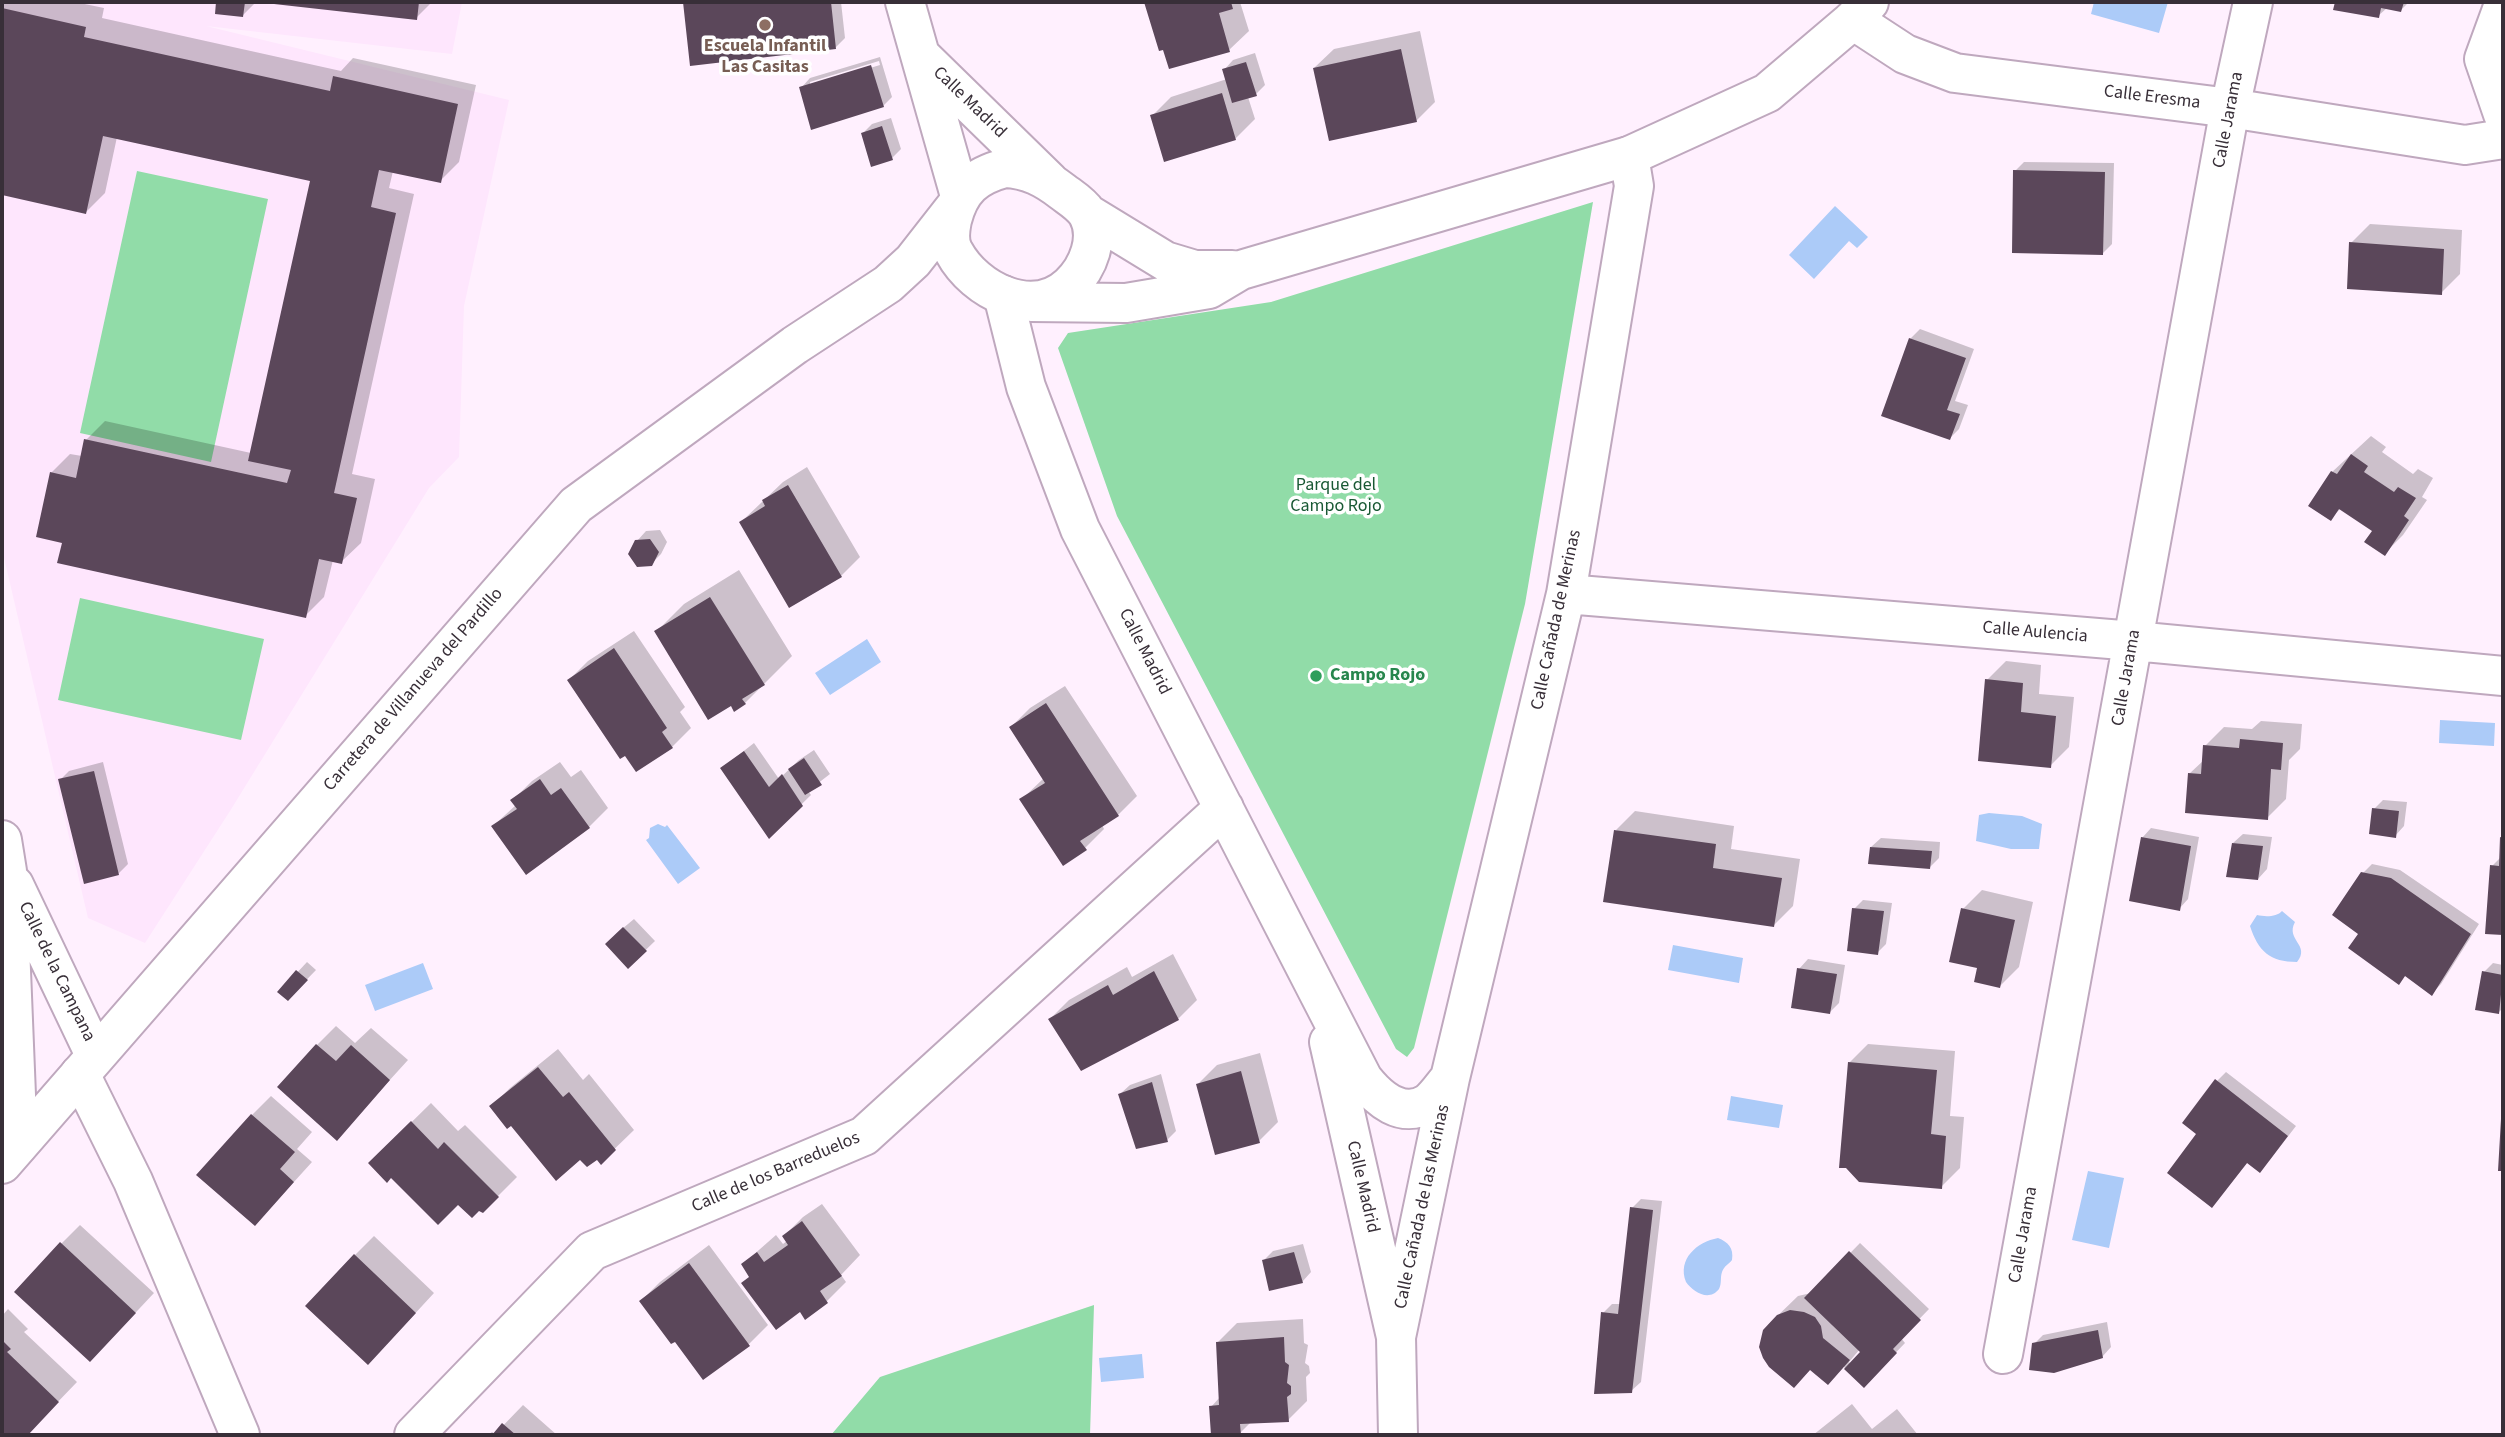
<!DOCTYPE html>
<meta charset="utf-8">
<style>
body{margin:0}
#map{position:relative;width:2505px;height:1437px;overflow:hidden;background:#fff0fe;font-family:"Source Sans 3",sans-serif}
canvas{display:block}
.frame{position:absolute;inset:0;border:4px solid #382f38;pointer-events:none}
</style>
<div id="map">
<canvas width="2505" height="1437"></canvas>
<div class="frame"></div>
</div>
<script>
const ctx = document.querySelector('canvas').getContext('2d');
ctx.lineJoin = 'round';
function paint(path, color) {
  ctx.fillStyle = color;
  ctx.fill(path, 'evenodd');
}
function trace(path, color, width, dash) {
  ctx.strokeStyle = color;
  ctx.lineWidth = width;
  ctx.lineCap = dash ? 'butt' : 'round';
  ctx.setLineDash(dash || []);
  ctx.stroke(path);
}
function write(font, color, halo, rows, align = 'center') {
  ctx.font = font + ' "Source Sans 3",sans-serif';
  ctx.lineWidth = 7;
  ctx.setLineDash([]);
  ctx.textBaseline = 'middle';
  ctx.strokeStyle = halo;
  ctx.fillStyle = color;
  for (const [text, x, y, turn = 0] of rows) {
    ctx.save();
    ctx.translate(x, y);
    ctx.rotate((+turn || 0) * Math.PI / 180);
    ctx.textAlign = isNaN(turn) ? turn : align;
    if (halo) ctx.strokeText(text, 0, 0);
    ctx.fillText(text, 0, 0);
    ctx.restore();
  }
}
const built = new Path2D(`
 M2,2H462L452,54L206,26L509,100L464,306L459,457L429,488L230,811L145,943L88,918L2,549Z`);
const green = new Path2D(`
 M137,171L268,199L211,462L80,433Z
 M1593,202L1525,604L1414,1048L1407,1057L1396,1049L1117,516L1058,348L1068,333L1271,302Z
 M80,598L264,639L241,740L58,700Z
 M1094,1305L1090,1435H831L880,1377Z`);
const water = new Path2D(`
 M2094,2H2168L2159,33L2091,14Z
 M1835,206L1868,237L1857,248L1849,241L1814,279L1789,255Z
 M867,639L881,662L830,695L815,673Z
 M2440,720L2495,723L2494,746L2439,743Z
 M1989,813L2022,816L2042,824L2039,849H2011L1976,841L1979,815Z
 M658,824L665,827L667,825L700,868L678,884L646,840L649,838L650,828Z
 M2282,911L2295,922C2285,940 2311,945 2297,962C2270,962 2258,951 2250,926L2257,915C2265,917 2277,917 2282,911Z
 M1673,945L1743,958L1739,983L1668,970Z
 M423,963L433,989L375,1011L365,985Z
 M1731,1096L1783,1105L1779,1128L1727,1120Z
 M2088,1171L2124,1178L2109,1248L2072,1240Z
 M1718,1238C1728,1242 1734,1248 1732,1260C1729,1264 1724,1266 1722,1272C1720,1278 1722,1283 1719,1289C1709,1302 1693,1292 1686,1282C1677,1259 1697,1242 1718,1238Z
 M1142,1354L1144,1378L1101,1382L1099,1358Z`);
const shadow = new Path2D(`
 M2,2H75L104,8L102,18L341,71L353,58L476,85L459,162L440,181L393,171L389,188L414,194L352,474L375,479L361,543L341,562L333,560L324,597L305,616L64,542L51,473L70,454L82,456L86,440L105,421L251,453L312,180L117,137L105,193L86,212L2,194Z
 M218,2H256L243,15L217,13Z
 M272,2H432L416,18Z
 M685,2H841L845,38L836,47L691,64Z
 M1146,2H1240L1249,31L1229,50L1160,49Z
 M2337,2H2409L2401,10L2387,8L2378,16L2335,8Z
 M1420,31L1435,102L1416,121L1314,68L1334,49Z
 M1255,53L1265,85L1256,94L1248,97L1255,119L1235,139L1152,116L1171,97L1227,79L1224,70L1233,60Z
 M880,57L892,97L883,106L801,88L810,78ZM879,61L880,65L810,86V82Z
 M891,118L901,149L892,158L863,133L872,124Z
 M2024,162L2114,163L2112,244L2103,253L2015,171Z
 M2370,224L2462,230L2460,274L2441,293L2351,243Z
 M1920,329L1974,349L1955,401L1968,405L1959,429L1950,438L1910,339Z
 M2371,436L2386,447L2382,452L2413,474L2418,469L2433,478L2422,497L2427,500L2403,535L2384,554L2374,530L2341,508L2331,518L2332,472Z
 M807,467L860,557L841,576L741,522L783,482Z
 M660,530L667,542L661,554L651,564L637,541L646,531Z
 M739,570L792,656L745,703L656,632L684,604Z
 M634,631L685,707L680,712L691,728L672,747L569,680L588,661Z
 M2006,661L2041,665L2039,694L2074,697L2069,747L2050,766L1987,680Z
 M1065,686L1137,796L1118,815L1102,825L1104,829L1085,848L1022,799L1044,778L1011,727L1030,708Z
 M2261,721L2302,724L2300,749L2289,760L2286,799L2267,818L2189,774L2204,760L2205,746L2224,727L2252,729Z
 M754,743L779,779L799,760L814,750L830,774L808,791L811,795L769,836L722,768Z
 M103,762L128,864L118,874L60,780L69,771Z
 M560,762L571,777L581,770L608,808L589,827L493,826L516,805L513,800L532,781Z
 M2383,800L2407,802L2404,826L2395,836L2374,809Z
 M1635,811L1734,826L1731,849L1800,859L1793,906L1774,925L1616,830Z
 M2151,828L2199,837L2188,899L2179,909L2142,838Z
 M2243,834L2272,837L2267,869L2258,879L2233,843Z
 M2503,836V933L2487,932L2492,866L2501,857Z
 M1881,838L1940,842L1939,858L1929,868L1871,847Z
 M2372,864L2400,870L2479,924L2441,984L2432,993L2406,975L2399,982L2360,934L2363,873Z
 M1982,890L2033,902L2019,967L2000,986L1963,909Z
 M1863,900L1892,903L1886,944L1877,953L1854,909Z
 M634,919L655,941L628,967L616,934Z
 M1173,954L1197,1000L1178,1019H1050L1069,1000L1127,967L1132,977Z
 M1808,959L1845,965L1839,1003L1830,1012L1799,969Z
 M307,962L316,970L288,999L280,991Z
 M2493,963L2503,965V1008L2499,1012L2484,972Z
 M336,1026L355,1043L371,1028L408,1060L337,1138L317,1045Z
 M1868,1044L1955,1051L1950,1116L1964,1117L1960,1168L1941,1187L1849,1063Z
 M558,1049L583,1080L589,1074L634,1130L601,1162L597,1158L581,1157L512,1123L491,1107L510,1088Z
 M1260,1053L1278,1122L1259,1141L1198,1084L1217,1065Z
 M2226,1072L2296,1126L2269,1161L2248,1162L2212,1206L2217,1081Z
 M1161,1074L1176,1131L1167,1140L1120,1094L1130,1085Z
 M271,1096L312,1132L297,1149L312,1162L274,1204L252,1115Z
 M431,1103L458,1131L465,1125L517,1177L483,1211L392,1176L370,1163Z
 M1641,1199L1662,1201L1641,1382L1631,1391L1603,1313L1612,1304H1621L1632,1208Z
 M822,1204L860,1255L841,1275L846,1282L827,1301L806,1317L801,1310L751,1276L743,1264L776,1235L783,1244L787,1241L784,1236L803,1217Z
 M80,1225L154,1293L109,1341L61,1244Z
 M374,1236L434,1293L387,1344L355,1255Z
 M1860,1243L1929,1309L1901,1338L1905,1343L1864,1386L1844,1367L1811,1369L1794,1386L1768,1325L1798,1296L1811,1293ZM1860,1349L1863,1352L1851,1364L1849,1362Z
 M1303,1244L1311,1272L1302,1282L1264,1260L1273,1251Z
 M709,1245L768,1325L749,1344L703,1378L675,1340L641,1301L660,1282Z
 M8,1309L28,1329L24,1332L77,1382L26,1435H2V1316Z
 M1303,1319L1304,1343L1308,1345L1305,1363L1309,1366L1310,1373L1306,1377L1307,1401L1288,1420L1251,1422L1240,1433L1211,1407L1220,1397L1218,1342L1237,1323Z
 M2107,1322L2111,1347L2102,1357L2034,1344L2043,1335Z
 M1852,1404L1872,1429L1897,1409L1918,1435H1813Z
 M523,1405L557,1435H488L492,1432L495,1434Z`);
const building = new Path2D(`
 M216,2H245L243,17L215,14Z
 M274,2H419L417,20L274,4Z
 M683,2H831L836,49L690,66Z
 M1144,2H1231L1233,9L1219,13L1230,52L1169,69L1163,50L1159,51Z
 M2335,2H2404L2401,12L2381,8L2379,18L2333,10Z
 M2,8L86,27L84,37L330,91L333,76L458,104L441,183L379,170L371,207L396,213L334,493L357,498L342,564L319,559L306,618L57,563L62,543L36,537L50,472L76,478L84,439L287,483L291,470L248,461L310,181L103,136L86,214L2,195Z
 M1401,49L1417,122L1329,141L1313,68Z
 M1246,62L1257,96L1232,103L1222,69Z
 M871,65L884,107L811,130L799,87Z
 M1222,93L1236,140L1164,162L1150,115Z
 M882,126L893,160L871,167L861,133Z
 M2013,170L2105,172L2103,255L2012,253Z
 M2349,242L2444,249L2442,295L2347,289Z
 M1909,338L1966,358L1947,410L1960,414L1950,440L1881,416Z
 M2351,454L2368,466L2364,472L2394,492L2398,487L2416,498L2404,516L2409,520L2385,556L2364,542L2372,531L2339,509L2331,521L2308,506L2331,471L2337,474Z
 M788,485L842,577L789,608L739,522L765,506L762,500Z
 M650,539L659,552L652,566L637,567L628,554L635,540Z
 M710,597L765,685L742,699L746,704L734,712L731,706L708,720L654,631Z
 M614,648L667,728L662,732L673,748L636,772L625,756L620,759L567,680Z
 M1985,679L2023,683L2021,712L2056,716L2051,768L1978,761Z
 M1046,703L1119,816L1080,841L1087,850L1063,866L1019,799L1045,783L1009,727Z
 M2240,739L2283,743L2281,770L2271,769L2268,820L2185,813L2188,773L2201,774L2203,745L2239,748Z
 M744,751L769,787L782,774L803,806L769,839L720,768Z
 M804,758L822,785L805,795L788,769Z
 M94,771L119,875L84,884L58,779Z
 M540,779L551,795L561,788L590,828L526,875L491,826L517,809L510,800Z
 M2372,808L2399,811L2396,838L2369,834Z
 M1614,830L1716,844L1713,868L1782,878L1774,927L1603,902Z
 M2141,837L2191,846L2180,911L2129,901Z
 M2500,837L2503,838V935L2485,934L2490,865L2499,866Z
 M2232,843L2263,846L2258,880L2226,877Z
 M1870,847L1932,851L1930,869L1868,864Z
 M2361,872L2391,878L2471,934L2432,996L2405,976L2399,985L2348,948L2358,934L2332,915Z
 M1852,908L1884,911L1878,955L1847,951Z
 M1961,908L2015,920L2000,988L1974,982L1977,968L1949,962Z
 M623,927L647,951L628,969L605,944Z
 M1797,968L1837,974L1830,1014L1791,1008Z
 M296,970L308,980L288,1001L277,992Z
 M1154,971L1179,1020L1081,1071L1048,1019L1108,985L1113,995Z
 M2482,971L2503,975L2499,1014L2475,1010Z
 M316,1044L336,1061L351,1045L390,1080L337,1141L277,1087Z
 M1848,1062L1937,1070L1931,1134L1946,1136L1942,1189L1859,1182L1846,1168H1839Z
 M538,1067L563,1097L569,1092L616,1150L601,1165L597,1160L587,1167L580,1160L556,1181L511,1126L507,1129L489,1106Z
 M1241,1071L1260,1143L1215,1155L1196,1084Z
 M2215,1079L2288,1136L2260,1173L2247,1163L2212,1208L2167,1173L2196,1134L2182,1123Z
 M1152,1082L1168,1142L1136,1149L1118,1094Z
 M251,1114L295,1152L280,1169L294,1182L255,1226L196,1175Z
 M2501,1119H2503V1171H2498Z
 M411,1121L438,1149L444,1142L499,1197L483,1213L479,1211L472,1218L458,1205L438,1225L391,1178L387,1183L368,1163Z
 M1630,1207L1653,1210L1632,1393L1594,1394L1601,1312L1618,1314Z
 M802,1221L842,1276L820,1291L828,1303L805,1320L800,1312L776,1330L741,1283L749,1277L741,1264L757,1252L764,1262L788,1245L782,1236Z
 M60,1242L136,1313L90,1362L14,1292Z
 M1849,1251L1921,1320L1893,1349L1897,1353L1864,1388L1844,1369L1860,1352L1804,1298Z
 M1294,1252L1303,1283L1269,1291L1262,1260Z
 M354,1254L416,1313L368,1365L305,1306Z
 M689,1263L750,1346L703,1380L675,1342L671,1344L639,1301Z
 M1790,1310L1804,1312L1815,1317L1821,1326L1823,1338L1850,1360L1828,1385L1810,1370L1794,1388L1769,1367L1763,1358L1759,1347L1763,1330L1777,1315Z
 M2098,1330L2103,1358L2054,1373L2029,1370L2032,1343Z
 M1284,1337L1285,1362L1289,1365L1287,1383L1291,1386V1394L1287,1397L1289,1422L1240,1424L1241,1435H1211L1209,1406L1219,1405L1216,1342Z
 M2,1340L11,1349L7,1352L59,1402L28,1435H2Z
 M502,1423L516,1435H492Z`);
const minor = new Path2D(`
 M905,2L960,196
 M2503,7L2484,59L2503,114
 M1853,20L1905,54L1955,73L2230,108L2465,145L2503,139
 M921,56L1049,181
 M1003,295L1026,387L1080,529L1363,1079C1378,1098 1402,1120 1428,1103C1436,1097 1443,1086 1450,1078
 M1566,594L2134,641L2503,676
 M2,840L7,871L18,1145
 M14,885L95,1055
 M1329,1042L1396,1337L1398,1435
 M80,1074L133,1181L240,1435
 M1396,1337L1450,1078L1566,594L1634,186L1629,156
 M2003,1354L2230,108L2253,2
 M414,1435L592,1251L864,1136L1224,808`);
const tertiary = new Path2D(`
 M1005,168C1028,169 1045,178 1063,192C1071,198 1081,204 1087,213C1101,237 1088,268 1070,285C1033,320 975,291 954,252C948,242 950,230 952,220C960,189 975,176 1005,168Z
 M1088,214L1165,261L1195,270H1232
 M1031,302L1126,303L1209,289L1241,270L1629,156L1767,93L1853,20L1869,2
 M2,1164L576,505L795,345L888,284L913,261L956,206`);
const markers = [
 [765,25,7,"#8d6e63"],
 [1316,676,7,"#2e9e5b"]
];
const educationNames = [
 ["Escuela Infantil",765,47],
 ["Las Casitas",765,68]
];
const streetNames = [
 ["Calle Eresma",2152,98,7],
 ["Calle Madrid",969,103,44],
 ["Calle Jarama",2229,120,-79],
 ["Calle Cañada de Merinas",1557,620,-78],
 ["Calle Aulencia",2035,633,5],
 ["Calle Madrid",1144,652,63],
 ["Calle Jarama",2127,678,-80],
 ["Carretera de Villanueva del Pardillo",414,690,-49],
 ["Calle de la Campana",56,972,64],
 ["Calle de los Barreduelos",776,1173,-23],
 ["Calle Madrid",1362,1187,77],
 ["Calle Cañada de las Merinas",1423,1207,-78],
 ["Calle Jarama",2024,1235,-80]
];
const parkNames = [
 ["Parque del",1336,486],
 ["Campo Rojo",1336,507]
];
const leisureNames = [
 ["Campo Rojo",1330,676]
];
paint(built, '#fee6fd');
paint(green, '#91dca8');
paint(water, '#accbf8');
paint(shadow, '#0003');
paint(building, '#5b475a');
trace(minor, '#bfa8be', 42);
trace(tertiary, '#bfa8be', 42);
trace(minor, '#fff', 38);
trace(tertiary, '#fff', 38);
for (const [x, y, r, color] of markers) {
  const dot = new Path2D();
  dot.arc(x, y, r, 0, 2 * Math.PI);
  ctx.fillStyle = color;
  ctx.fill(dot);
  trace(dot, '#fff', 2.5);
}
write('bold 18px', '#785e54', '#fff', educationNames);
write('18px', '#382f38', '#fff', streetNames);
write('18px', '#195934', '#fff', parkNames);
write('bold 18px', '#27864d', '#fff', leisureNames, 'left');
</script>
